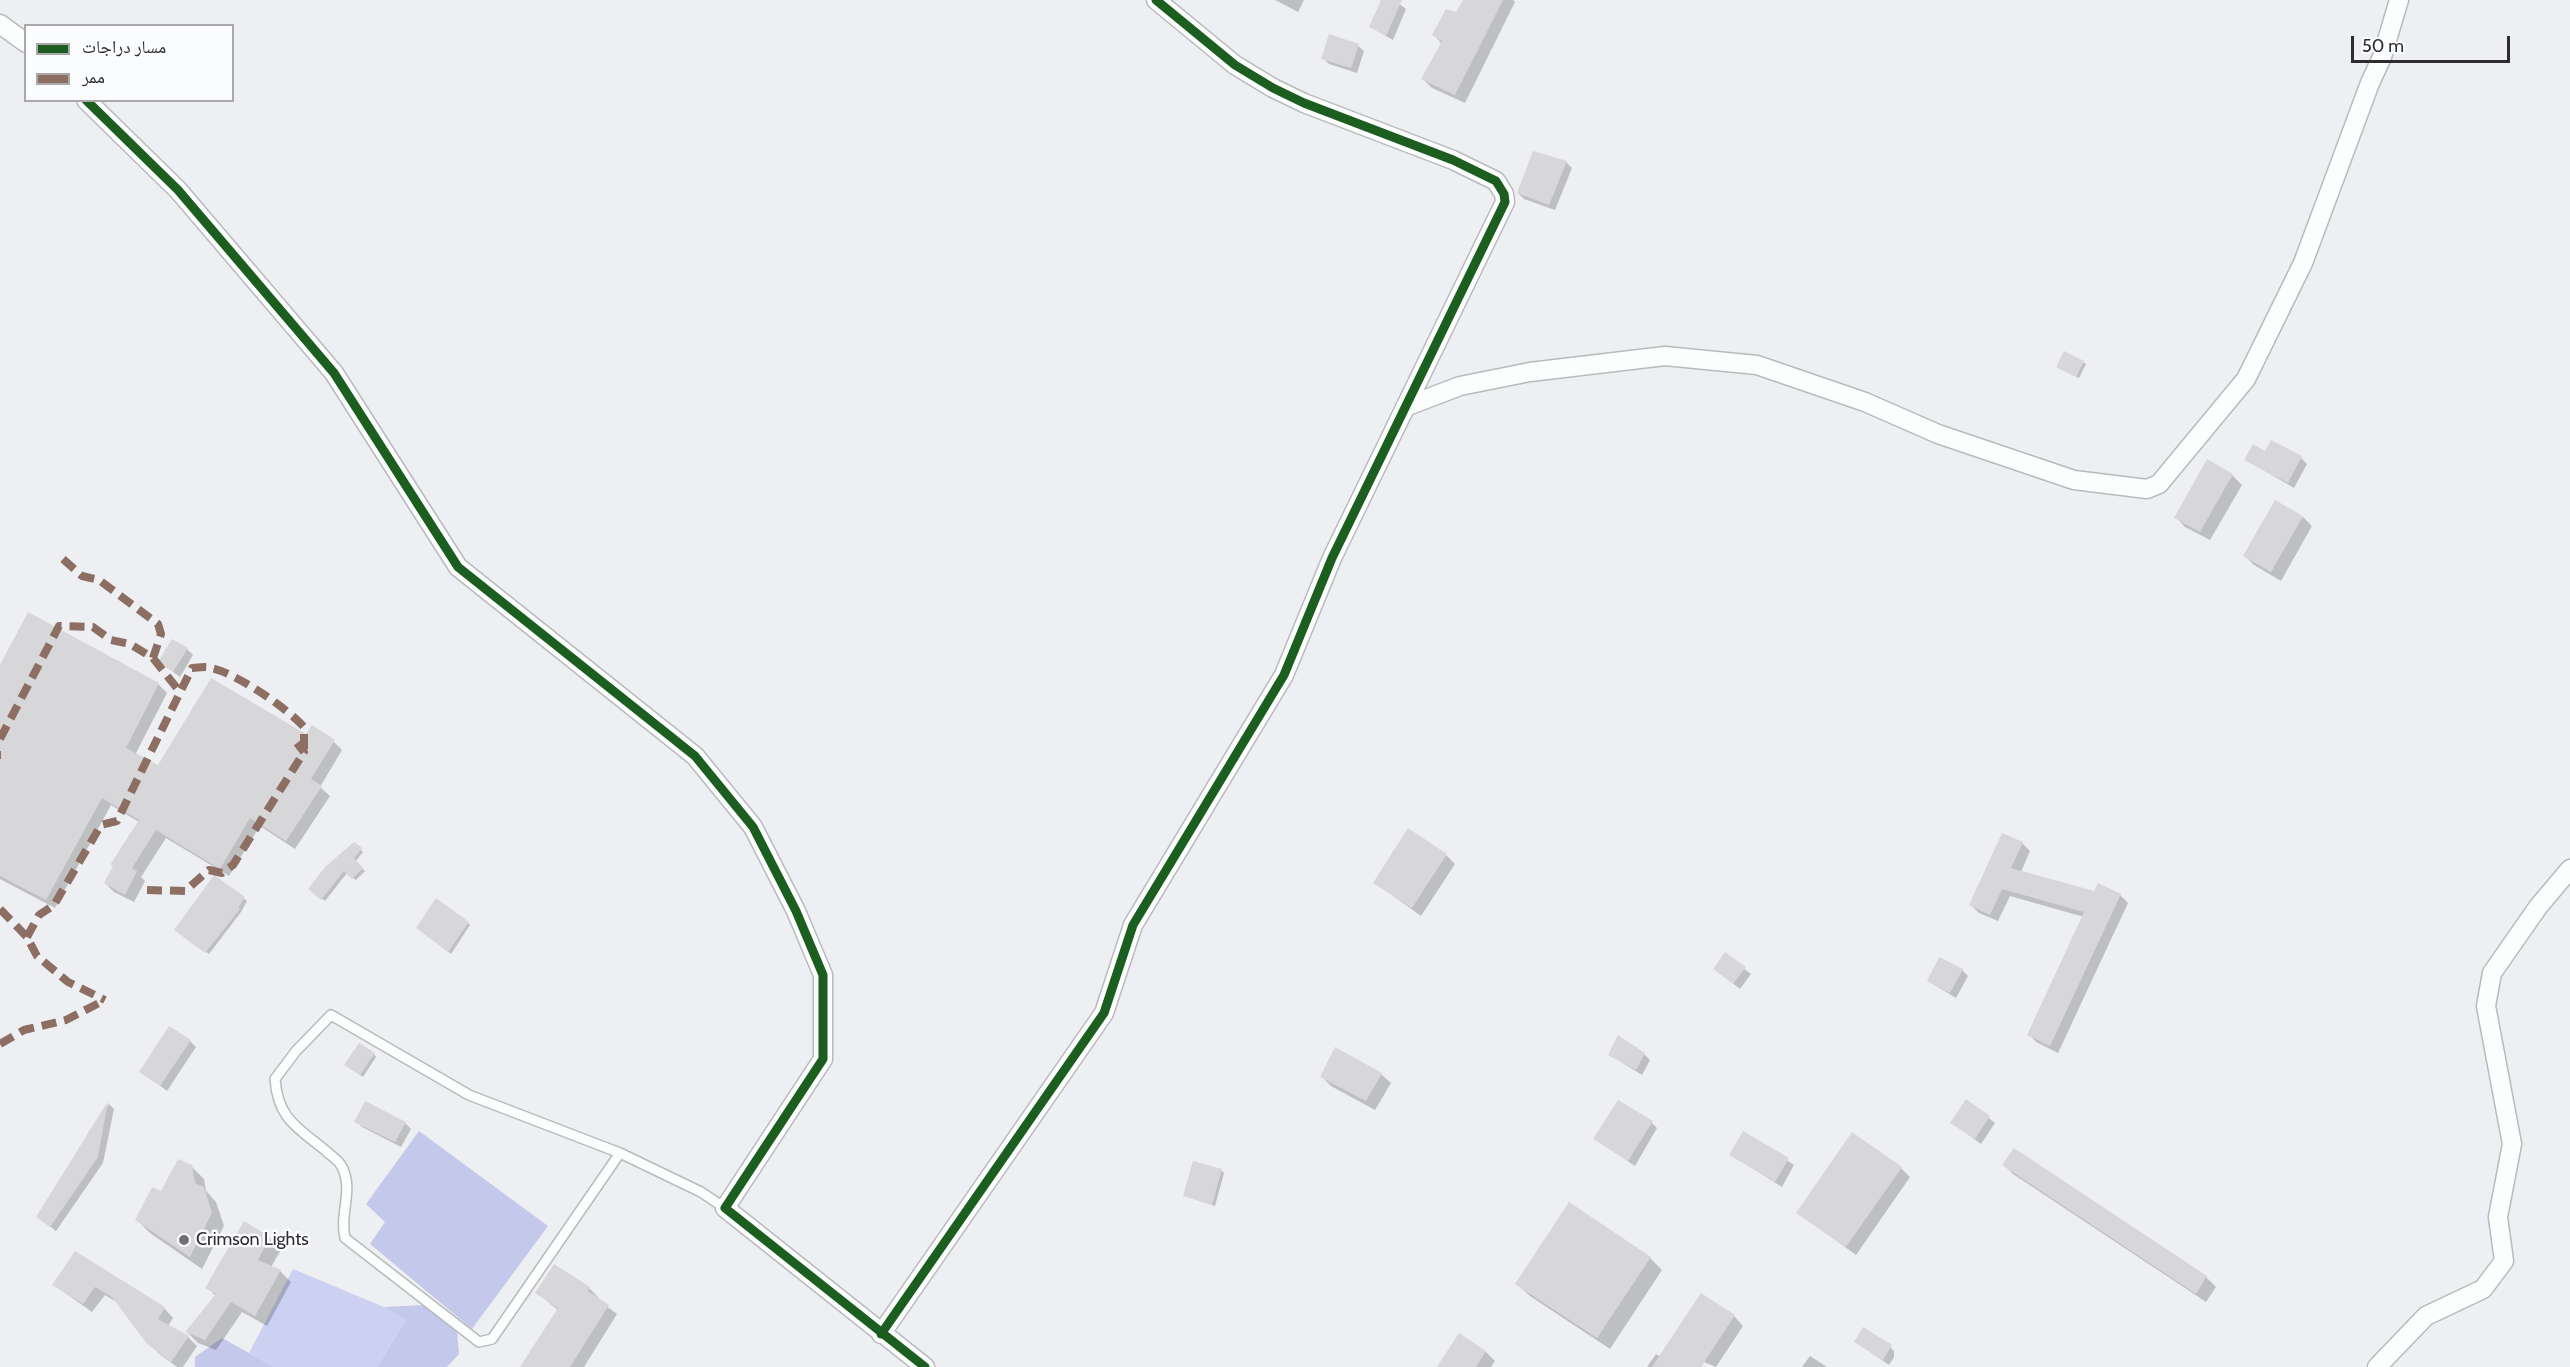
<!DOCTYPE html>
<meta charset="utf-8">
<style>
body{margin:0}
#map{position:relative;width:2570px;height:1367px;overflow:hidden;background:#eeeff2;font-family:Cabin,"Noto Naskh Arabic",sans-serif}
canvas{display:block}
.legend{position:absolute;left:24px;top:24px;width:210px;height:78px;box-sizing:border-box;background:#fbfcfe;border:2px solid #a9a9ab;margin:0;padding:8px 10px;list-style:none;font-size:18px;color:#2d2d2f}
.legend li{display:flex;align-items:center;gap:12px;height:30px}
.legend b{width:30px;border:2px solid #a9a9ab}
.scale{position:absolute;left:2351px;top:36px;width:159px;height:27px;box-sizing:border-box;border:3px solid #2d2d2f;border-top:0;padding-left:8px;font-size:18px;line-height:21px;white-space:nowrap;color:#2d2d2f;-webkit-text-stroke:4px #fbfcfe;paint-order:stroke}
</style>
<div id="map">
<canvas width="2570" height="1367"></canvas>
<ul class="legend">
<li><b style="height:8px;background:#1b5e20"></b>مسار دراجات</li>
<li><b style="height:8px;background:#8d6e63"></b>ممر</li>
</ul>
<div class="scale">50 m</div>
</div>
<script>
const ctx = document.querySelector('canvas').getContext('2d');
ctx.lineJoin = 'round';
function paint(path, color) {
  ctx.fillStyle = color;
  ctx.fill(path, 'evenodd');
}
function trace(path, color, width, dash) {
  ctx.strokeStyle = color;
  ctx.lineWidth = width;
  ctx.lineCap = dash ? 'butt' : 'round';
  ctx.setLineDash(dash || []);
  ctx.stroke(path);
}
function write(font, color, halo, rows, align = 'center') {
  ctx.font = font + ' Cabin,sans-serif';
  ctx.lineWidth = 5;
  ctx.setLineDash([]);
  ctx.textBaseline = 'middle';
  ctx.strokeStyle = halo;
  ctx.fillStyle = color;
  for (const [text, x, y, turn = 0] of rows) {
    ctx.save();
    ctx.translate(x, y);
    ctx.rotate((+turn || 0) * Math.PI / 180);
    ctx.textAlign = isNaN(turn) ? turn : align;
    if (halo) ctx.strokeText(text, 0, 0);
    ctx.fillText(text, 0, 0);
    ctx.restore();
  }
}
const green = new Path2D(`
 M293,1269L384,1307L406,1320L377,1367H274L249,1353Z`);
const forest = new Path2D(`
 M419,1131L548,1226L472,1329L370,1244L385,1222L366,1204Z
 M425,1305L457,1330L459,1354L447,1367H377L406,1320L384,1307Z
 M222,1338L274,1367H195V1357Z`);
const shadow = new Path2D(`
 M1275,0H1304L1298,12Z
 M1383,0H1394L1406,9L1393,40L1370,27Z
 M1465,0H1513L1515,2L1465,103L1432,88L1423,79L1442,44L1434,35L1457,14Z
 M1358,46L1364,51L1357,73L1329,64L1323,58Z
 M1566,162L1572,168L1555,210L1524,199L1518,193Z
 M2083,362L2086,364L2079,378L2060,369Z
 M2266,453L2301,458L2307,464L2294,488L2246,460Z
 M2208,461L2232,475L2242,485L2210,540L2185,527L2176,517Z
 M2276,502L2303,517L2312,526L2281,581L2254,565L2245,556Z
 M187,649L193,655L180,677L160,662Z
 M0,668L158,684L167,693L135,755L159,767L306,736L334,742L342,750L320,787L330,796L295,849L260,826L229,876L166,838L141,877L145,881L134,902L114,892L105,883L139,822L111,805L55,908L0,879Z
 M2003,835L2022,843L2030,851L2021,872L2095,892L2120,895L2128,903L2058,1053L2036,1042L2029,1034L2084,917L2010,896L1998,921L1979,913L1971,905Z
 M354,844L363,852L355,862L365,871L356,880L347,873L325,901L312,891Z
 M1446,855L1455,864L1421,916L1374,882Z
 M214,877L247,901L241,912L209,954L179,932Z
 M468,923L470,925L451,954L421,930Z
 M1725,954L1751,974L1740,989L1715,969Z
 M1962,970L1968,976L1956,998L1928,981Z
 M190,1041L196,1047L167,1091L141,1071Z
 M1336,1049L1381,1074L1391,1083L1375,1110L1331,1086L1322,1077Z
 M374,1054L376,1057L363,1077L348,1067Z
 M1644,1054L1650,1060L1642,1075L1610,1055Z
 M1967,1101L1995,1123L1981,1144L1952,1123Z
 M109,1104L114,1109L103,1163L56,1231L38,1217L65,1171Z
 M356,1121L405,1123L411,1129L401,1147L362,1127Z
 M1652,1123L1657,1128L1635,1166L1595,1139Z
 M1744,1133L1794,1165L1782,1187L1731,1155Z
 M2014,1150L2206,1277L2216,1287L2206,1302L2013,1174L2004,1165Z
 M191,1166L204,1179L206,1191L216,1202L224,1226L202,1269L150,1233L137,1220Z
 M1901,1168L1910,1177L1856,1255L1798,1213Z
 M1221,1170L1224,1173L1215,1206L1185,1196Z
 M269,1238L281,1250L271,1267L280,1271L291,1282L267,1326L242,1312L216,1350L198,1343L187,1332L216,1296L207,1287Z
 M75,1253L164,1308L173,1318L168,1326L188,1337L197,1346L183,1367H177L158,1353L118,1303L105,1295L92,1312L54,1285Z
 M1650,1258L1662,1270L1610,1349L1530,1296L1517,1284Z
 M589,1288L598,1297L597,1299L617,1314L584,1367H522L558,1310L537,1293Z
 M1734,1316L1743,1326L1716,1367L1704,1362L1701,1367H1647L1656,1354L1661,1357Z
 M1856,1342L1888,1345L1894,1351V1357L1889,1365Z
 M1486,1352L1495,1361L1491,1367H1439Z
 M1810,1356L1827,1367H1802Z`);
const building = new Path2D(`
 M1381,0H1402L1386,36L1369,27Z
 M1463,0H1503L1455,95L1421,79L1442,41L1432,35L1446,9L1456,12Z
 M1329,34L1359,44L1351,68L1321,59Z
 M1533,151L1567,161L1549,205L1517,193Z
 M2064,351L2084,361L2076,377L2056,367Z
 M2271,440L2302,456L2288,483L2244,460L2253,444L2265,451Z
 M2207,459L2233,474L2200,532L2174,518Z
 M2275,500L2303,516L2271,572L2243,556Z
 M28,612L159,683L126,748L158,765L211,678L306,734L312,725L335,740L311,779L322,786L286,841L250,818L220,869L156,830L132,868L137,871L125,895L104,883L113,866L110,865L139,820L102,798L46,900L0,876V665Z
 M172,639L188,648L173,672L158,662Z
 M1408,828L1447,854L1412,908L1373,883Z
 M2002,833L2023,842L2011,868L2094,891L2098,883L2121,894L2050,1046L2027,1035L2084,912L2002,889L1990,915L1969,905Z
 M354,842L362,848L354,858L363,868L352,879L344,871L321,900L308,889L325,867Z
 M214,875L245,897L238,908L240,909L205,953L174,930Z
 M436,898L469,922L448,952L416,928Z
 M1725,952L1746,967L1733,984L1713,969Z
 M1939,957L1963,969L1950,993L1927,981Z
 M169,1026L191,1040L160,1086L139,1072Z
 M1618,1035L1645,1053L1636,1070L1608,1055Z
 M359,1043L375,1053L360,1075L344,1065Z
 M1335,1047L1382,1073L1366,1101L1320,1077Z
 M1966,1099L1990,1116L1975,1139L1950,1123Z
 M1618,1100L1653,1121L1628,1161L1593,1139Z
 M108,1101L98,1157L50,1227L36,1217Z
 M365,1101L406,1122L395,1142L354,1122Z
 M1743,1131L1789,1158L1775,1182L1729,1155Z
 M1852,1132L1902,1167L1846,1247L1796,1213Z
 M2014,1148L2207,1276L2196,1294L2002,1165Z
 M178,1159L192,1165L195,1183L204,1187L212,1213L190,1257L135,1220L152,1187L161,1191Z
 M1193,1161L1222,1169L1212,1205L1183,1196Z
 M1569,1202L1651,1257L1597,1338L1515,1284Z
 M244,1221L270,1237L258,1260L281,1270L255,1316L231,1302L205,1340L185,1332L216,1294L205,1288Z
 M75,1251L165,1307L158,1319L189,1336L171,1362L147,1344L112,1297L95,1287L83,1304L52,1285Z
 M554,1264L590,1287L588,1291L609,1305L570,1367H520L558,1308L535,1293Z
 M1701,1293L1735,1315L1701,1367H1652Z
 M1863,1327L1892,1345L1883,1360L1854,1342Z
 M1459,1333L1486,1351L1476,1367H1437Z`);
const lane = new Path2D(`
 M620,1153L492,1339L479,1342L345,1238C339,1213 354,1191 342,1167C339,1160 331,1156 326,1151C297,1127 278,1119 275,1079L296,1051L331,1015L469,1095L620,1153L701,1192L725,1208`);
const street = new Path2D(`
 M0,24L26,43
 M86,100L178,190L334,373L458,567L695,756L753,827L796,911L823,975V1059L725,1208L925,1367
 M1405,407L1460,386L1530,372L1665,356L1757,365L1865,402L1938,434L2074,480L2147,489L2159,484L2246,379L2303,263L2370,83L2382,57L2399,0
 M881,1334L1104,1013L1133,925L1284,675L1332,558L1505,202L1504,194L1496,181L1453,160L1304,103L1273,88L1235,65L1156,0
 M2377,1367L2426,1316L2483,1289L2504,1261L2498,1217L2512,1144L2486,1006L2492,973L2538,907L2570,869`);
const quiet = new Path2D(`
 M63,559L82,576L99,580L158,624L161,634L153,658
 M0,739L59,626L93,627L111,640L130,644L153,658L180,692
 M0,755H1
 M147,890L185,891L209,870L222,873L233,865L304,752L297,743
 M0,909L27,937L37,956L68,982L105,1000
 M27,937L39,915L54,905L101,825L117,821L192,668C198,668 205,666 211,668C236,673 287,708 304,727V752
 M0,1044L24,1030L66,1020L105,1000`);
const cycleway = new Path2D(`
 M86,100L178,190L334,373L458,567L695,756L753,827L796,911L823,975V1059L725,1208L925,1367
 M881,1334L1104,1013L1133,925L1284,675L1332,558L1505,202L1504,194L1496,181L1453,160L1304,103L1273,88L1235,65L1156,0`);
const markers = [
 [184,1240,6,"#717173"]
];
const poiNames = [
 ["Crimson Lights",196,1240]
];
paint(green, '#cdd1f1');
paint(forest, '#c4c8eb');
paint(shadow, '#0003');
paint(building, '#d7d7da');
trace(lane, '#b9babc', 12);
trace(street, '#b9babc', 21);
trace(lane, '#fcfdfd', 9);
trace(street, '#fcfdfd', 18);
trace(quiet, '#8d6e63', 8, [15, 8]);
trace(cycleway, '#1b5e20', 9);
for (const [x, y, r, color] of markers) {
  const dot = new Path2D();
  dot.arc(x, y, r, 0, 2 * Math.PI);
  ctx.fillStyle = color;
  ctx.fill(dot);
  trace(dot, '#fbfcfe', 2);
}
write('18px', '#2d2d2f', '#fbfcfe', poiNames, 'left');
</script>
